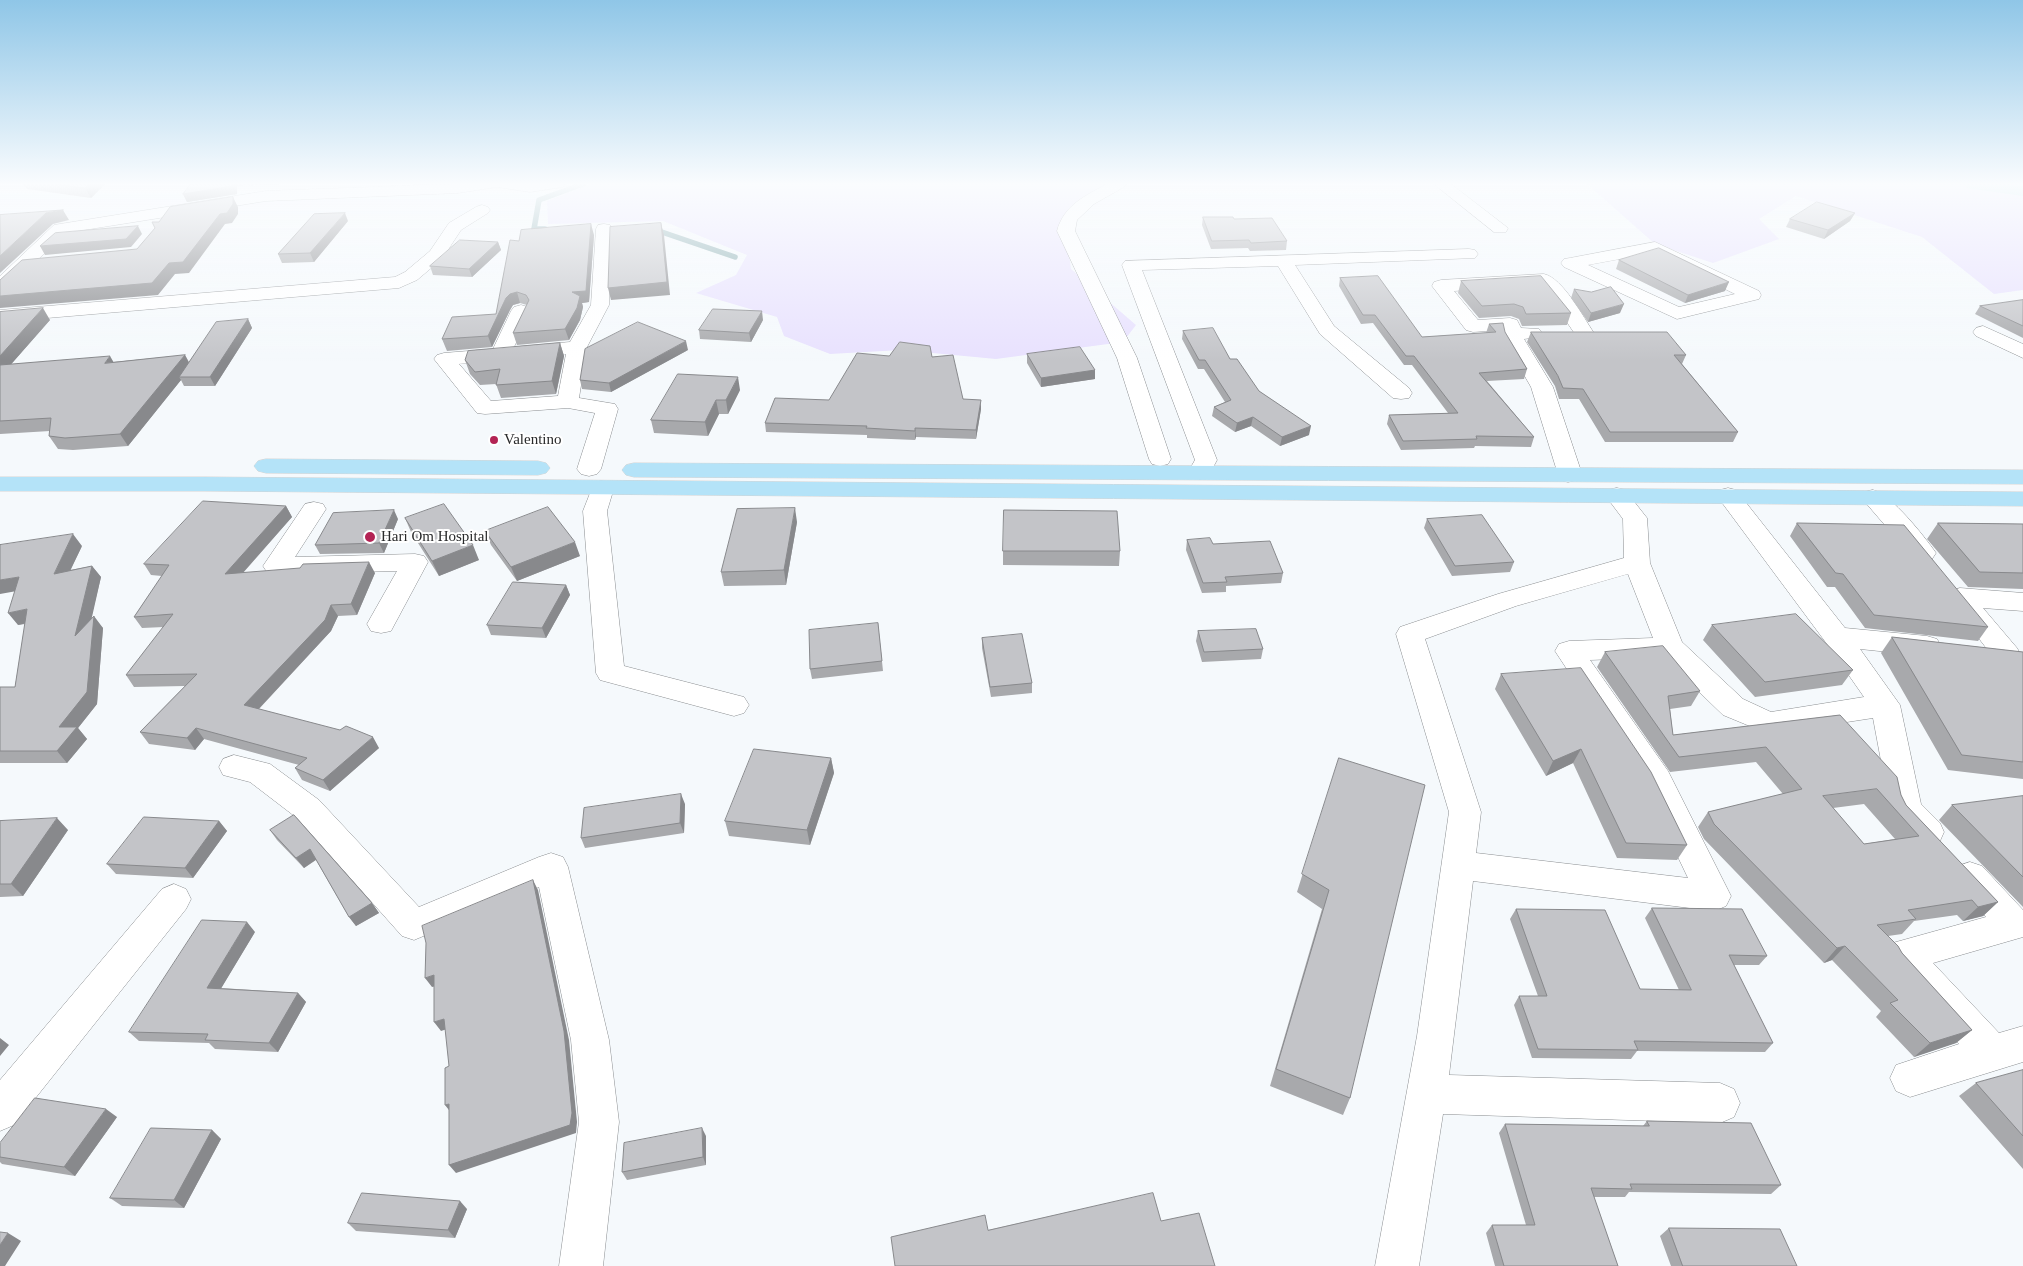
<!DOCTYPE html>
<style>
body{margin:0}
canvas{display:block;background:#f5f9fc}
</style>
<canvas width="2023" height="1266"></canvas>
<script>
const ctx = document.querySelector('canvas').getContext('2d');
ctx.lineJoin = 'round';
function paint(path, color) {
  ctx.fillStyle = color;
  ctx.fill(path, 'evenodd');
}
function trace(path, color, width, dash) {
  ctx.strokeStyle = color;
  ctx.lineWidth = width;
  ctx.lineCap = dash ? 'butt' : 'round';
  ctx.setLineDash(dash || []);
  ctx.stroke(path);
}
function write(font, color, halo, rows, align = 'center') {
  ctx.font = font + ' Georgia,serif';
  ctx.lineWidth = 4;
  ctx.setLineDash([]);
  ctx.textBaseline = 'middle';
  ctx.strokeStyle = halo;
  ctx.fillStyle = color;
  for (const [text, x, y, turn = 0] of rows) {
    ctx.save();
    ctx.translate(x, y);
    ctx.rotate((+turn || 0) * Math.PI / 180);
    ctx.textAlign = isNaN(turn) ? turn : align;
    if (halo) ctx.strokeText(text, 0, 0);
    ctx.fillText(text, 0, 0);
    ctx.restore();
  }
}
const green = new Path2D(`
 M591,184H1118L1064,216L1071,269L1136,325L1123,342L996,359L901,350L830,354L784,336L777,317L696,293L736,275L747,255L663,221L548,224L547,201Z
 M1587,184H2023V290L1994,294L1922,237L1796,196L1759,219L1779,239L1713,263L1655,244Z`);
const stream = new Path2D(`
 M545,229H534L539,200L583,184
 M653,229L735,257`);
const canal = new Path2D(`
 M1964,184H2002L2023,186V196L1973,189L1967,188Z`);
const minor = new Path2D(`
 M450,184H565L563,187L530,192L497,187L458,193L266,201L65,233L7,290L0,292V276L54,225L60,224L266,191Z
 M1107,184H1126L1124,187L1094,204L1077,220L1075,231L1137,358L1171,459L1168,464L1160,466L1152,464L1149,459L1117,358L1057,231C1064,205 1085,196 1107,184Z
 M1434,184H1451L1508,228L1506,232H1494Z
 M482,205L488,207L490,210L488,213L461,230L442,259L417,280L399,288L0,322V310L395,277L405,272L430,251L449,223L476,207Z
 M604,224L610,225L612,229L609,305L587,347L579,398L615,404L618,409L601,469L597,474L589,476L581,474L577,469L595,413L568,408L485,414L477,413L434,359L437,355L444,353L493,349L511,311L514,307L521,305L528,307L531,311L514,347L570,342L591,305L596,229L598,225ZM566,354L558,396L491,401L459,364Z
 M1655,242L1759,291L1761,295L1759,299L1677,319L1564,267L1561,263L1564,259L1570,258ZM1653,253L1735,294L1679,307L1588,265Z
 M1469,249L1475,250L1478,254L1475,258L1295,265L1334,326L1409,388L1412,393L1409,398L1401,399L1393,398L1320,334L1278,266L1142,270L1217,460L1208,477L1200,479L1192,477L1188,472L1195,460L1122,265L1125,261Z
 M1544,274C1563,278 1583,317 1594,333L1591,337L1584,339L1577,337L1545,290L1540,285L1454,291L1478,320L1510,318L1517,320L1521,328L1539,329L1542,333L1539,337L1524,339L1553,387L1580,468V475L1576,480L1568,482L1560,480L1556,475V468L1531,387L1504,340L1502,330L1473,332L1466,330L1432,286L1434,282L1441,280Z
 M1983,326L2023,344V358L1976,336L1973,332L1976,328Z
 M602,481L610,483L614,488L607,511L624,666L744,697L749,705L744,713L734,716L600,680L596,673L583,511L594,483Z
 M1617,488L1625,490L1647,518L1650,563L1682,642L1743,699L1771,712L1864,697L1827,644L1720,500L1716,495L1720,490L1728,488L1736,490L1845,628L1927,636L1937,639L1941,646L1937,653L1927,656L1860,649L1900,705L1921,804L1940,823L1944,832L1940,841C1936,842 1931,845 1928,845C1912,845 1896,821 1890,809L1873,718L1769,734L1723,715L1663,657L1590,660L1668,771L1731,896L1726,906L1714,911L1473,881L1449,1075L1720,1083L1734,1089L1740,1103L1734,1117L1720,1123L1443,1114L1419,1266H1375L1417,1036L1449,812L1396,634L1400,627L1498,594L1624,558L1623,519L1605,495L1609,490ZM1628,574L1653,638L1569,641L1559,644L1555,651L1644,786L1688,878L1476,853L1481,812L1425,639L1516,606Z
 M1873,490C1892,495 1924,536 1936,553L1932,559L1923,561L1914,559L1865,502L1861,497L1865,492Z
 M314,502L323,504L326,509L295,557L415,554L424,556L428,562L391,631L381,633L371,631L367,624L397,571L276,574L267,572L263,566L305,504Z
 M1960,588L2023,593V611L1983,608L2017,648L2021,655L2017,662L2007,665L1997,662L1947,597L1951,591Z
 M234,755L270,764L319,800L419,907L539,857L551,853L563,857L568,867L609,1040L619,1122L603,1266H559L579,1122L571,1040L539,887L414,940L402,936L297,818L250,782L223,775L219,767L223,759Z
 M1970,862L1982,866L2023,910V937L1933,963L1999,1033L2023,1026V1062L1910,1097L1896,1091L1890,1078L1896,1065L1959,1044L1889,966L1884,955L1889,944L1986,917L1958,886L1953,876L1958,866Z
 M174,884L186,889L191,899L186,909L14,1125L0,1131V1080L162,889Z`);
const major = new Path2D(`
 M266,459L538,461L546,463L550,468L546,473L538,475L266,473L258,471L254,466L258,461Z
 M634,463L2023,470V484L634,477L626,475L622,470L626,465Z
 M0,477H204L2023,492V506L204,491H0Z`);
const wall = new Path2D(`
 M23,184H105L91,198L27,189Z
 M191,184H281L237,186V194L187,202L183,194Z
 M1855,213L1850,221L1824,239L1786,227L1790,219Z
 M1203,217L1234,219L1287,241L1286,250L1250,251L1248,248L1211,249L1202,225Z
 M348,221L314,262L282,263L278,254Z
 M594,235L589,302L582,303L583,307L580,320L569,340L517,345L513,333L527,305L520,303L513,305L510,310L492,347L447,351L442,339L496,314L519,241Z
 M498,242L501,250L472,277L433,275L430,266Z
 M1619,260L1725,291L1685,303L1616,269Z
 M1340,278L1422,337L1486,333L1489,324L1505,332L1527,369L1524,379L1487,381L1534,437L1531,447L1475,446L1474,448L1401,450L1387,424L1389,415L1448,413L1412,365H1404L1373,323L1361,324L1339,286Z
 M1461,281L1571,313L1567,325L1522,326L1519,319L1511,316L1479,318L1458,293Z
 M1574,289L1620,313L1588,322L1571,298Z
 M2023,300V338L1975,314L1980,306Z
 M0,312L50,320L11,364L113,362L185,355L189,362L248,319L252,328L215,386H184L181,380L128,446L73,450L58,449L49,436L50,431L0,434Z
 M763,320L751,342L700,339L699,330Z
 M1183,331L1230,359L1259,391L1309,435L1280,446L1251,426L1235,432L1212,416L1214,407L1225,402L1204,369H1198L1182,339Z
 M1531,332L1686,355L1682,364L1738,432L1733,442H1605L1579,399H1559L1555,386L1527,342Z
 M560,343L564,356L556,394L501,398L496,384L480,385L470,374L465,360Z
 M688,350L611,392L582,389L580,380Z
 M1027,354L1095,370V379L1041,387L1027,363Z
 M889,356L932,357L963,399L981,409L976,439L916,437L915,440L867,438V435L766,432L765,423L829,400Z
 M740,390L728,414H719L708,436L654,433L651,420Z
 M286,506L292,517L243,573H375L357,615L338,616L331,631L259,709L379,748L330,791L302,780L295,768L299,765L204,739L195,750L149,744L140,732L185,686L134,687L126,675L164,627L142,628L134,617L162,576L151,575L144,564Z
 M405,518L479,560L439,576L411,532Z
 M398,519L384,553L320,554L315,545Z
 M1427,519L1514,562L1510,572L1452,576L1424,528Z
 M797,522L786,585L724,586L721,572Z
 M1797,523L1988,627L1978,641L1865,628L1835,587H1827L1790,536Z
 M1938,523L2023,524V589L1968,587L1927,539Z
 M485,531L580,556L517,581L491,545Z
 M1187,540L1213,544L1283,573L1281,583L1226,586V592L1202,593L1186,550Z
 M82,546L70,570L92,566L101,577L91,618L103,628L97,704L78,728L87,739L67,763H0V687H15L25,624L18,625Z
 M1003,551H1120L1119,566L1003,565Z
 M566,585L570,595L546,638L491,635L487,625Z
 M878,623L883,671L812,679L810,669Z
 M1712,625L1853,670L1842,685L1755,697L1703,640Z
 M1198,631L1263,649L1261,659L1202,662L1196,641Z
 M1892,637L2023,652V779L1948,770L1881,653Z
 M982,638L1032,683V693L991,697L982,648Z
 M1605,652L1700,691L1691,706L1670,709L1673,735L1840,715L1901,795L1906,805L1998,902L1983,916L1963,921L1957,915L1914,921L1902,934L1888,936L1902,953L1972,1030L1956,1043L1914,1057L1876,1017L1881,1011L1832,960L1824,963L1704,839L1698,827L1708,812L1783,794L1756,762L1670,772L1597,667ZM1864,804L1895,839L1864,844L1833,808Z
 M1501,674L1687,845L1677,860L1617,858L1573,763L1546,776L1495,689Z
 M831,758L834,773L810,845L729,836L725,821Z
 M1339,758L1350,1098L1343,1115L1270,1086L1322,909L1297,892Z
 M2023,796V907L1939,820L1952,805Z
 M685,804L684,833L585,848L581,838Z
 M294,815L372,903L379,913L356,926L349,917L316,860L304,868L277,840L270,830Z
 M0,821L68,830L23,896L0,897Z
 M219,821L227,831L193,878L116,874L107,864Z
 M1652,908L1767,956L1759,965H1734L1773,1043L1765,1052L1637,1051L1631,1059L1532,1058L1514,1005L1519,996H1538L1510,919L1516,909L1640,989L1679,990L1645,918Z
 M255,932L221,988L298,993L306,1002L278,1052L215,1049L209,1043L139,1041L129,1032Z
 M2023,1070V1169L1959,1096L1976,1083Z
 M117,1117L75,1176L2,1164L0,1162V1143Z
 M1647,1121L1781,1185L1771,1194L1629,1192L1625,1197H1594L1618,1266H1495L1486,1233L1492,1225H1526L1499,1133L1505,1124L1643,1126Z
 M212,1130L221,1139L184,1208L122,1206L110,1198Z
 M706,1136V1165L627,1180L622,1172Z
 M467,1209L455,1238L356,1231L348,1223Z
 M1669,1228L1797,1266H1671L1660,1236Z`);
const shadedWall = new Path2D(`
 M89,184H105L91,198L85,188Z
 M233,184H235L237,186V194L187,202L183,194Z
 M233,197L238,207V214L232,223L225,224L189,273L175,274L158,295L0,308V296L169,263Z
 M63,210L69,220L53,224L0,273V256L46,213Z
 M345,213L348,221L314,262L310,253Z
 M1855,213L1850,221L1824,239L1828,230Z
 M661,223L664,235L670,295L611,300L608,288Z
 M591,224L594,235L589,302L582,303L583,307L580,320L569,340L565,329L572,292Z
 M138,226L142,234L131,247L45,255L40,246Z
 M498,242L501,250L472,277L469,269Z
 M1729,282L1725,291L1685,303L1688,295Z
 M517,292L520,303L513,305L510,310L492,347L488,336L506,298L510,294Z
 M1624,304L1620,313L1588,322L1591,313Z
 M43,308L50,320L0,377V356Z
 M762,311L763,320L751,342L749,333Z
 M248,319L252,328L215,386L210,377Z
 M686,341L688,350L611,392L609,383Z
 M560,343L564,356L556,394L552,381Z
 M185,355L191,367L179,377L181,380L128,446L120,434Z
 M110,356L117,368L105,363Z
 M1095,370V379L1041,387V378Z
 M738,377L740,390L728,414L726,400Z
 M716,400L719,414L708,436L705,422Z
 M981,400V409L976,439V430Z
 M1253,417L1251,426L1235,432L1237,423Z
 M1311,426L1309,435L1280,446L1282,437Z
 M915,428L916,437L915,440Z
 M286,506L292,517L232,585L225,574Z
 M795,508L797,522L786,585L784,570Z
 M394,510L398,519L384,553L379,543Z
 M73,534L82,546L63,586L54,574Z
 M575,542L580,556L517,581L511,567Z
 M473,545L479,560L439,576L432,561Z
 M369,562L375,573L357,615L351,604Z
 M92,566L101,577L85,648L75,636Z
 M19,577L28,589L0,594V580Z
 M566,585L570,595L546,638L542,628Z
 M331,605L338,616L331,631L252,716L244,705Z
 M27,609L37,621L18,625L8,613Z
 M94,616L103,628L97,704L78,728L87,739L67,763L57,751L59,727Z
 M196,728L204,739L195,750L187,738Z
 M373,737L379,748L330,791L323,780Z
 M1581,749L1573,763L1546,776L1553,761Z
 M831,758L834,773L810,845L807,830Z
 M681,794L685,804L684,833L680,823Z
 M57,818L68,830L23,896L11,884Z
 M219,821L227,831L193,878L185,868Z
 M310,849L317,859L304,868L296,858Z
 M533,880L538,890L569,1040L577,1122L576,1133L456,1173L449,1165Z
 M1998,902L1983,916L1963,921L1978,907Z
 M372,903L379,913L356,926L349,917Z
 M247,922L255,932L216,997L207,988Z
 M1845,946L1832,960L1824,963L1837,948Z
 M434,975L441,985L432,987L425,978Z
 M298,993L306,1002L278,1052L269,1043Z
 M444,1019L450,1028L441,1031L434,1022Z
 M1972,1030L1956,1043L1914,1057L1930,1043Z
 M0,1038L9,1045L0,1056Z
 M449,1104L452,1114L445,1105Z
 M106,1109L117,1117L75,1176L64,1167Z
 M702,1128L706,1136V1165L703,1157Z
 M212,1130L221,1139L184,1208L174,1200Z
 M460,1201L467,1209L455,1238L448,1230Z
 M8,1233L21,1241L5,1266H0V1245Z`);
const building = new Path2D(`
 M55,184H89L85,188Z
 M191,184H233V186L183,194Z
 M233,197V204L227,213L220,214L183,262L169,263L152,283L0,296V280L22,260L137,249L155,228L152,222H159L170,207Z
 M1817,202L1855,213L1828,230L1790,219Z
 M63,210L46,213L0,256V215Z
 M345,213L310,253L278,254L314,214Z
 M1203,217H1233L1234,219L1272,218L1287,241L1251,243L1249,240L1212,241Z
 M661,223L667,282L608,288L610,227Z
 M591,224L586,291L572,292L580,296L577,308L565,329L513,333L529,300L526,295L517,292L510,294L506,298L488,336L442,339L452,317L496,314L510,240L519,241L521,230Z
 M138,226L126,239L40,246L55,233Z
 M460,240L498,242L469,269L430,266Z
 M1659,248L1729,282L1688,295L1619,260Z
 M1378,276L1422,337L1496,332L1489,324L1503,323L1505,332L1527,369L1479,373L1534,437L1476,436L1477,439L1403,441L1389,415L1458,413L1414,356H1406L1375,315H1363L1340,278Z
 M1541,276L1571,313L1526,314L1523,307L1514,304L1482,306L1461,281Z
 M1611,287L1624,304L1591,313L1574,289L1591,292Z
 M2023,300V326L1980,306Z
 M43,308L0,356V312Z
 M713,309L762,311L749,333L699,330Z
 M248,319L210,377H179L216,322Z
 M638,322L686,341L609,383L580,380L585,349Z
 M1213,328L1230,359H1237L1259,391L1311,426L1282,437L1253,417L1237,423L1214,407L1231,400L1205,360H1199L1183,331Z
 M1531,332H1667L1686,355H1674L1738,432H1610L1583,389L1563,388L1558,376Z
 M900,342L930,346L932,357L953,355L963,399L981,400L976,430L915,428V431L866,428L867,426L765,423L775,398L829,400L857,353L889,356Z
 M560,343L552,381L496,385L500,369L475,372L465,360L468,351Z
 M1080,347L1095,370L1041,378L1027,354Z
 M185,355L120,434L65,438L49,436L51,418L0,421V365L110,356L105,363Z
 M678,374L738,377L726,400H716L705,422L651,420Z
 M203,501L286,506L225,574L300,568L303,564L369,562L351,604L331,605L325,620L244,705L340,730L346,726L373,737L323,780L295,768L307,758L196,728L187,738L140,732L197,674L126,675L173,614L134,617L169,565L144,564Z
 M444,504L473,545L432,561L405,518Z
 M548,507L575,542L511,567L485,531Z
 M795,508L784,570L721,572L737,509Z
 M394,510L379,543L315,545L333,513Z
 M1004,510L1117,511L1120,551H1003Z
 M1482,515L1514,562L1455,566L1427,519Z
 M1797,523L1904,525L1988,627L1874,615L1843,574L1836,573Z
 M1938,523L2023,524V573L1980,572Z
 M73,534L54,574L92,566L75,636L94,616L87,692L59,727H77L57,751H0V687H15L27,609L8,613L19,577L0,580V545Z
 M1210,538L1213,544L1270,541L1283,573L1225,577L1227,582L1203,583L1187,540Z
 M513,582L566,585L542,628L487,625Z
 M1796,614L1853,670L1765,682L1712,625Z
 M878,623L882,661L810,669L809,630Z
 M1256,629L1263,649L1204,652L1198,631Z
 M1022,634L1032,683L990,687L982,638Z
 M1892,637L2023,652V762L1962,755Z
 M1663,646L1700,691L1668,696L1673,735L1840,715L1897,777L1901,795L1906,805L1998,902L1978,907L1972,900L1908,910L1916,919L1877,925L1898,946L1902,953L1972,1030L1930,1043L1890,1003L1898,1000L1845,946L1837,948L1714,824L1708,812L1802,789L1766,747L1679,757L1605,652ZM1877,789L1919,836L1864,844L1823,796Z
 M1581,668L1651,772L1687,845L1626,843L1581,749L1553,761L1501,674Z
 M754,749L831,758L807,830L725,821Z
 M1339,758L1425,785L1350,1098L1276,1069L1329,890L1302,874Z
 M681,794L680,823L581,838L584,808Z
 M2023,796V877L1952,805Z
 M294,815L372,903L349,917L310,849L296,858L270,830Z
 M144,817L219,821L185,868L107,864Z
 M57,818L11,884H0V821Z
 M533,880L564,1031L572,1113L570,1125L449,1165V1104L445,1105V1068L449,1066L444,1019L434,1022V975L425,978L426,943L422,926Z
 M1652,908L1742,909L1767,956L1729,955L1773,1043L1634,1041L1638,1050L1538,1049L1519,996H1547L1516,909L1605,910L1640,989L1691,990Z
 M202,920L247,922L207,988L298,993L269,1043L205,1040L208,1034L129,1032Z
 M2023,1070V1136L1976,1083Z
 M35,1098L106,1109L64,1167L0,1157V1143Z
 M1647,1121L1751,1123L1781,1185L1630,1184L1632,1189L1591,1188L1618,1266H1504L1492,1225H1535L1505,1124L1649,1126Z
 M151,1128L212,1130L174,1200L110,1198Z
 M702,1128L703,1157L622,1172L624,1143Z
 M362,1193L460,1201L448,1230L348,1223Z
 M1153,1193L1161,1221L1199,1213L1215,1266H895L891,1237L985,1215L988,1230Z
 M1669,1228L1780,1229L1797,1266H1683Z
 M0,1232L8,1233L0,1245Z`);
const markers = [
 [494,440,5,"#b32354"],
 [370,537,6,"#b32354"]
];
const poiNames = [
 ["Valentino",504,440],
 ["Hari Om Hospital",381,537]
];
paint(green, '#e8e1fe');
trace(stream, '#84a9ad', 5.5);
paint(canal, '#abe0e5');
trace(minor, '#8b8e91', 1);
trace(major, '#d4d4d4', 1);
paint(minor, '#fff');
paint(major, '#b4e3f8');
paint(wall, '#a8a9ac');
paint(shadedWall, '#88898c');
paint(building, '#c3c4c8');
trace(building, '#88898c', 1);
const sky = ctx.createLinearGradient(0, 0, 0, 361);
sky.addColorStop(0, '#8fc6e7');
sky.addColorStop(0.51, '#fafcfe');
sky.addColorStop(1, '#fafcfe00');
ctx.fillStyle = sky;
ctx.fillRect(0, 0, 2023, 361);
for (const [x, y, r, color] of markers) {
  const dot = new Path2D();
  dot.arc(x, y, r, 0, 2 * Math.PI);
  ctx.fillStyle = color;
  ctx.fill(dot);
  trace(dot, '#fff', 2);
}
write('15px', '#28292a', '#fff', poiNames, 'left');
</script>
